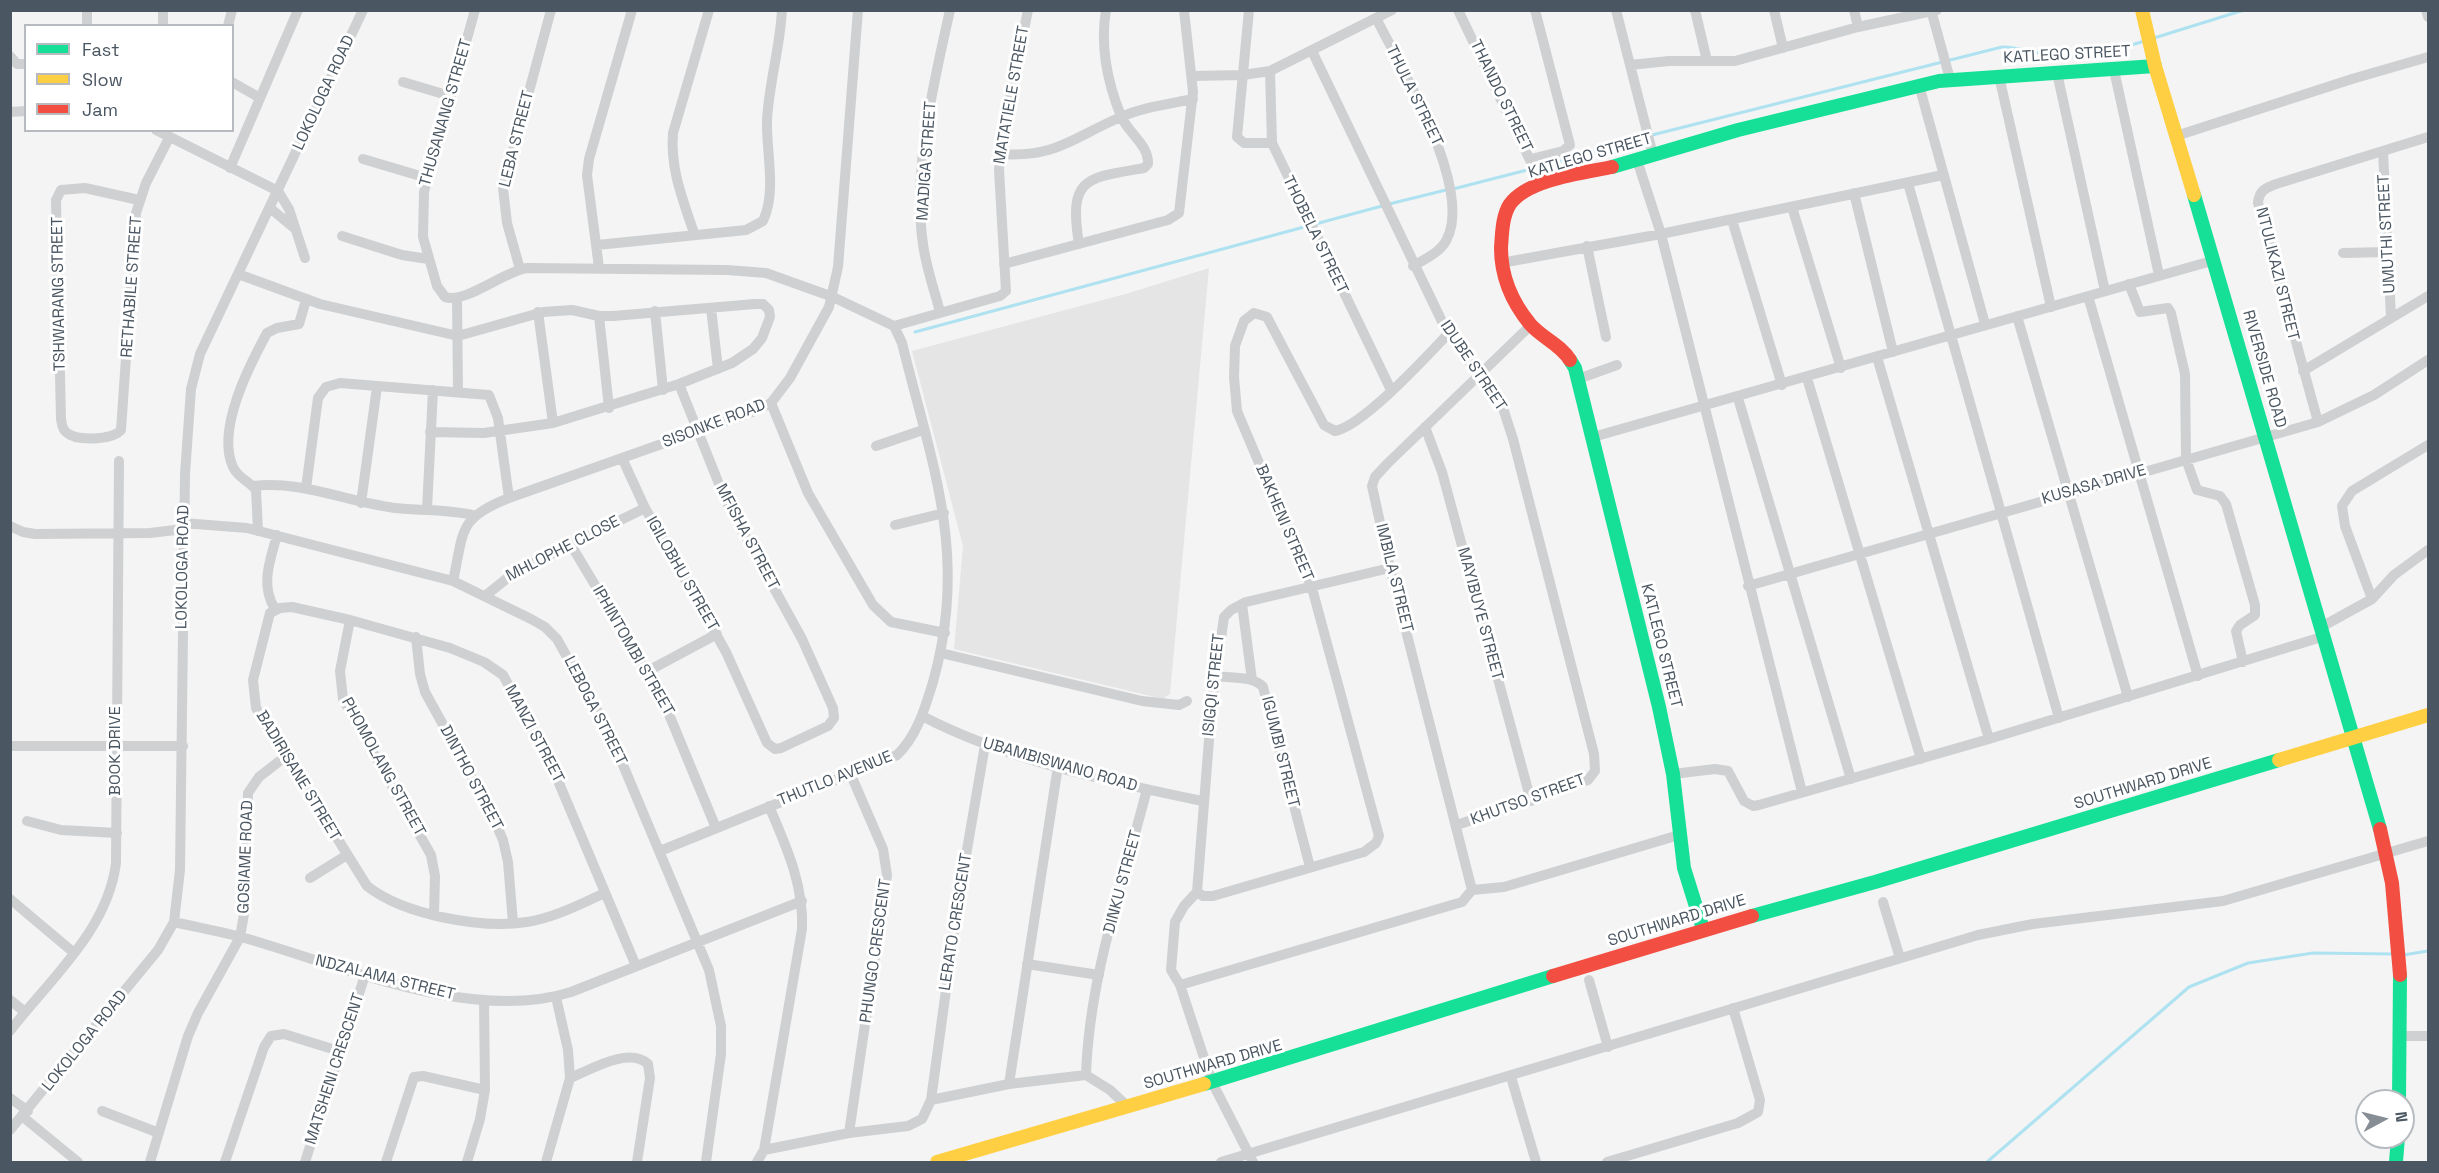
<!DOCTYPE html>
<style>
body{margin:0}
#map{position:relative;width:2439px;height:1173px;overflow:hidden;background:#f4f4f4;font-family:"Space Grotesk",sans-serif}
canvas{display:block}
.frame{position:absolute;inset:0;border:12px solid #4a5661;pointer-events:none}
.legend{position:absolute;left:24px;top:24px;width:210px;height:108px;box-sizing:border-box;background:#fff;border:2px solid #b7bbc0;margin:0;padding:8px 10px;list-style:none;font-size:18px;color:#4a5661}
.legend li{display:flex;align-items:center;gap:12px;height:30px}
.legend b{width:30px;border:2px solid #b7bbc0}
.north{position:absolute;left:2355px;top:1089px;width:60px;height:60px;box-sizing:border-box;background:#fff;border:2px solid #b7bbc0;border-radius:50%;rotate:83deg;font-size:16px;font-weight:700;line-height:24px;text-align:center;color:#4a5661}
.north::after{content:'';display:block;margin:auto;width:21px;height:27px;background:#868d94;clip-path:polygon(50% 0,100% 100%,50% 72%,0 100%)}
</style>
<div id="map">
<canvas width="2439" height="1173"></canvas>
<div class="frame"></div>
<ul class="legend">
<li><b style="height:8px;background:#16e098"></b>Fast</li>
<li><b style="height:8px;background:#ffcf43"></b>Slow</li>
<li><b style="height:8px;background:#f24e42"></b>Jam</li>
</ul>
<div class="north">N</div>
</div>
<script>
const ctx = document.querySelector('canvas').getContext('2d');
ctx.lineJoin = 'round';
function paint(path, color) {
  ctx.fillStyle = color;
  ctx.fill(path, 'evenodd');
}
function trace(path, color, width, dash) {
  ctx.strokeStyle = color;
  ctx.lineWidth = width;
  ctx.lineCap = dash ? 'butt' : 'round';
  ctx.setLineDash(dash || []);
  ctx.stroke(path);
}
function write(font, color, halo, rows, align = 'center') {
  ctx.font = font + ' "Space Grotesk",sans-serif';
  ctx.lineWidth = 6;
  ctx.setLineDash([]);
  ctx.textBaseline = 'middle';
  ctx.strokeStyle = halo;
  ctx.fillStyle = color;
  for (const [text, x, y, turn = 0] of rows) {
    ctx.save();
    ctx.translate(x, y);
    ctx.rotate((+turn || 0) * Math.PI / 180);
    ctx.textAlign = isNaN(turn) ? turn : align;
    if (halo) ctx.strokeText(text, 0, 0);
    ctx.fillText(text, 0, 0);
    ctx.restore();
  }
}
const education = new Path2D(`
 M1209,268L1170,694L1163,699L954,649L963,546L912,351L1129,293Z`);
const stream = new Path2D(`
 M2154,38L2244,10
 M1537,168L1656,134L2002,47C2022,47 2039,55 2058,56C2089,57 2115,50 2145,41
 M1453,189L1531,169
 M1389,204L1446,190
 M915,332L1382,206
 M2403,955L2428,951
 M1987,1162L2189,987L2248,963L2313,953L2394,954`);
const street = new Path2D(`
 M87,10V26
 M163,10V26
 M475,10L424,192L423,237L437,286L445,297C466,304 504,271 527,268L727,270L766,273L833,297L894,326L1000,296L1006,291L999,170L1004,128L1028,10
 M1249,10L1237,137L1244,143H1272
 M1458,10L1541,183
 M1616,10L1653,155
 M1695,10L1707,61
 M1774,10L1783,48
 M1854,10L1858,27
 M1931,10L1950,79
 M2426,10L2428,17
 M1376,18C1400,66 1475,190 1446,241C1439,253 1425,259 1413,266
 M228,26L232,10
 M1312,51L1448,334L1502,405L1513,439L1594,754L1595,771L1588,780L1457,825
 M10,56L17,64H26
 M1630,65L1669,61H1735L1858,27L1937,10
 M2114,70L2159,275
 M1270,71L1272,143L1391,390
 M2057,73L2105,291
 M1193,76L1243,75L1270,71L1392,10
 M1999,76L2051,307
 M232,82L260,98
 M403,82L450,96
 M1919,85L1985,324
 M10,112L26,111
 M156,130L278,191L289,209L305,258
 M2176,136L2352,79L2428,57
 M2383,151L2391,317
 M1000,154C1057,158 1073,137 1121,117C1143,107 1169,104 1193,99
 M363,159L427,178
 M1531,159L1563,151L1570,145L1535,10
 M1637,160L1661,234L1802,792
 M230,168L298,10
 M1908,183L2059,718
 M1854,193L1893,352
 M139,200L85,188L61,190L56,200L61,419C62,424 62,429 66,432C76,442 113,440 121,430L136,213L146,183L169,138
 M1792,207L1841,368
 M270,208L294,228
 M1732,220L1782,385
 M694,233C683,200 670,169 673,133L709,10
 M342,236L402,255L428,259
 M1079,244C1068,177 1086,178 1144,168L1148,164C1149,145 1128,133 1121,116C1108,84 1100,46 1106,10
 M597,245L746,230L763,221C777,191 766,152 767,120C769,83 780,48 782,10
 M1587,246L1606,337
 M2343,253L2387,252
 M1501,263L1661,234L1943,175
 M1004,264L1168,220L1179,213L1193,92L1184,10
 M599,268L587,175L589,159L632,10
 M520,269L507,223L503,188L551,10
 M238,274L320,304L458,336L543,312L572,310L599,316H613L755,304H763L769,310L770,317L762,338L753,349L732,363L679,384L553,423L484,433L430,432
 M2129,284L2140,312L2168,308L2171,313L2185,374L2186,459L2197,490L2220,496L2226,504L2255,605V615L2240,625L2236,631L2243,662
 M2088,296L2198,676
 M457,298L458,391
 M711,308L718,369
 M655,311L663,390
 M538,312L553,423
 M940,312C934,289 926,267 923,244C912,170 934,83 950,10
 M599,316L609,408
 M2017,316L2128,697
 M1877,357L1989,739
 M2303,371L2428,296
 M1807,378L1921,759
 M1578,379L1617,365
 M1738,398L1851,779
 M771,403L808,493L873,605L891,622L945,633
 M2318,422L2258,203C2259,191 2265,188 2276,184L2428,137
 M1425,427L1442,472L1531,801
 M1593,437L2215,260
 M876,446L923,430
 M622,458L645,508L726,652L767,743L775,749L781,748L828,726L834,718L833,708L802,639L725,499L679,384
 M253,486C302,480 346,502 395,508C421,511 447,509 473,515
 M306,488L318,398L326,387L340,383L489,395L498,418L509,498
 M361,503L377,387
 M427,509L433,390
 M183,523L247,528L453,581L531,619L545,627L557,639L610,734L709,970L721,1026V1054L706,1162
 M895,525L944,513
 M10,526L23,532L35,534L150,533L184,529
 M258,531L256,490C249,481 238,478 233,467C216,430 249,366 267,333L277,328L299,324L306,300
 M571,545L661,695L716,828
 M453,581C464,532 457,518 509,498L752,412L771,403L790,378L829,307L838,267L858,10
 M1748,586L2318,422L2374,395L2428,360
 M485,596L515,572L645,508
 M2372,599L2345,526L2342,506L2352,491L2428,445
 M1242,604L1252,680
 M275,609C260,585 270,561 277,535
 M350,620L340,671L343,699L431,855L435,876L434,914
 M2323,626L2372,599L2394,575L2428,550
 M416,637L420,674L425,692L489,808L503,840L508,862L513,923
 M941,653L1142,701L1179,705L1187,701
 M648,671L717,634
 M1215,676C1229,678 1254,676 1263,687L1310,867
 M922,716C1009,761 1107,781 1202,801
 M10,746H183
 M1673,774L1715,769L1728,771L1744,801L1753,806L1759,805L1989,739L2325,636
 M27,821L61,830L117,833
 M660,851L897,755C917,736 925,708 933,682C969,555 932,465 902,343L894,326
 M310,878L347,855
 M1472,890L1390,568L1372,486L1375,477L1387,464L1531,325
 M1472,890L1504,887L1679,835
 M1197,892L1203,896H1213L1364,852L1376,843L1379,836L1312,588L1237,411L1234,377L1235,346L1244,321L1254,313L1267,317L1324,425L1335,431C1364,425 1426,357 1448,334
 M1197,892L1212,702L1224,617L1231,610L1246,602L1390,568
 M1197,892L1184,906L1175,922L1171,970L1180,985L1212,1082L1253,1162
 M605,893C580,904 554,918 527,922C481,929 404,915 367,886L256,708L253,680L270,613L280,608L292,607L350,620L450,648L484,662L503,675L548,757L636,966
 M10,899L73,952
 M1883,902L1900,958
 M174,922C196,927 219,931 241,937C338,964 471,1024 571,992L802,901
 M1027,964L1099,975
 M1589,980L1608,1047
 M1180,985L1462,902L1472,890
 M10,1000L25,1012
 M10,1031C49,980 108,930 116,863L119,461
 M2400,1036H2428
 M1086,1075C1089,978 1123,883 1147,789
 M1511,1077L1536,1162
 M570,1078C590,1070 629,1046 648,1064L650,1078L637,1162
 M1009,1084L1058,766
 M10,1098L28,1111
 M931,1100L1009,1084L1086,1075L1110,1090L1128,1107
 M102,1111L159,1133
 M23,1117L78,1162
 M10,1130L158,950L174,922L180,870L185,474L191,389L200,354L363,10
 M849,1133L887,875L883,849L851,775
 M764,1150L849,1133L908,1126L922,1119L931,1100L958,902L985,745
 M150,1162L188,1036L198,1013L240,937L244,914L248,793L259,777L286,756
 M225,1162L264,1047L271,1036L284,1034L342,1052
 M305,1162L365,975
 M386,1162L414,1077L423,1076L485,1090
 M467,1162L480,1119L485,1090L484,1000
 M546,1162L570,1078L568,1050L556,997
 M757,1162L764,1150L802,929C804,885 786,846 769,806
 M1221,1162L1978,935L2033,924L2223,901L2428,841
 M1607,1162L1738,1123L1758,1112L1760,1100L1733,1008`);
const fast = new Path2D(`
 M1612,167L1738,130L1939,81L2155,66
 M2194,195L2380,829
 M1570,360L1575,368L1659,707L1673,774L1684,868L1703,929
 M1752,916L1875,882L2279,760
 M1204,1084L1553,976
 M2399,1101L2400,975
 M2396,1162L2398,1137`);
const slow = new Path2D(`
 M2142,10L2155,66L2194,195
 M2279,760L2428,715
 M937,1162L1204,1084`);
const jam = new Path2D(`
 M1570,360C1560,344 1542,338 1530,324C1512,302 1501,277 1501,248C1502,235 1502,216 1510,204C1528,179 1583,173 1612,167
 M2380,829L2392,883L2400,975
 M1553,976L1752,916`);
const streetNames = [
 ["KATLEGO STREET",2067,55,-3],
 ["LOKOLOGA ROAD",324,93,-65],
 ["MATATIELE STREET",1012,95,-80],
 ["THULA STREET",1414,96,64],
 ["THANDO STREET",1501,96,64],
 ["THUSANANG STREET",446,113,-74],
 ["LEBA STREET",517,139,-76],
 ["KATLEGO STREET",1590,156,-16],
 ["MADIGA STREET",927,161,-86],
 ["UMUTHI STREET",2387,234,-93],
 ["THOBELA STREET",1315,235,64],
 ["NTULIKAZI STREET",2277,274,76],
 ["RETHABILE STREET",132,287,-86],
 ["TSHWARANG STREET",59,294,-91],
 ["IDUBE STREET",1473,366,56],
 ["RIVERSIDE ROAD",2264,369,74],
 ["SISONKE ROAD",714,424,-21],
 ["KUSASA DRIVE",2094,485,-16],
 ["BAKHENI STREET",1284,523,67],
 ["MFISHA STREET",747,537,62],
 ["MHLOPHE CLOSE",563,549,-27],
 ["LOKOLOGA ROAD",183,567,-89],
 ["IGILOBHU STREET",682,574,60],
 ["IMBILA STREET",1394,578,76],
 ["MAYIBUYE STREET",1480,614,75],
 ["KATLEGO STREET",1661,646,76],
 ["IPHINTOMBI STREET",633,651,60],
 ["ISIGQI STREET",1214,685,-84],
 ["LEBOGA STREET",595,711,63],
 ["MANZI STREET",534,734,62],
 ["BOOK DRIVE",116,751,-90],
 ["IGUMBI STREET",1280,752,76],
 ["UBAMBISWANO ROAD",1060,765,16],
 ["PHOMOLANG STREET",383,767,61],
 ["BADIRISANE STREET",298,776,59],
 ["DINTHO STREET",471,778,62],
 ["THUTLO AVENUE",835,779,-22],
 ["SOUTHWARD DRIVE",2143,784,-17],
 ["KHUTSO STREET",1528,800,-20],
 ["GOSIAME ROAD",246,857,-88],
 ["DINKU STREET",1123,882,-75],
 ["SOUTHWARD DRIVE",1677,921,-17],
 ["LERATO CRESCENT",956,922,-81],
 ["PHUNGO CRESCENT",876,951,-82],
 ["NDZALAMA STREET",385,978,14],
 ["LOKOLOGA ROAD",85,1041,-51],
 ["SOUTHWARD DRIVE",1213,1065,-16],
 ["MATSHENI CRESCENT",335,1069,-72]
];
paint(education, '#e6e5e6');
trace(stream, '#aee2f0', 3);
trace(street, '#ced0d2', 10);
trace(fast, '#16e098', 14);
trace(slow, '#ffcf43', 14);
trace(jam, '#f24e42', 14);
write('16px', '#4a5661', '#fff', streetNames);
</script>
